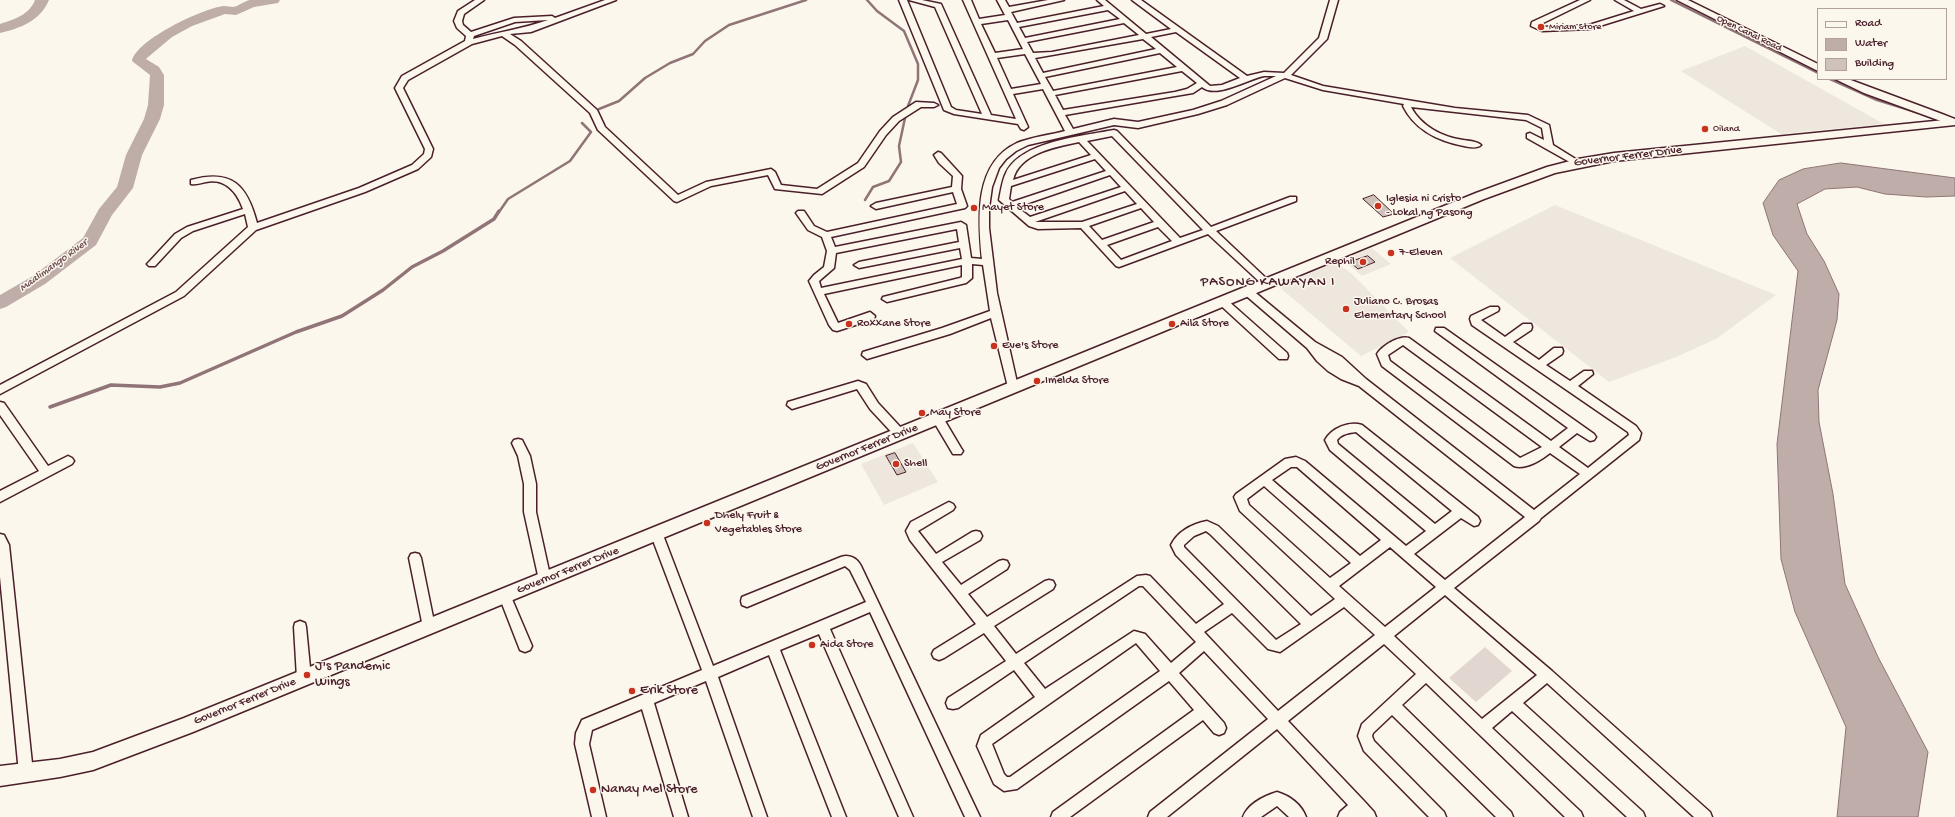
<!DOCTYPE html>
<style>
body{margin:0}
#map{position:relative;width:1955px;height:817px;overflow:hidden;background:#fbf7ec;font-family:"Gochi Hand",sans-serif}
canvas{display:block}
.legend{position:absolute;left:1817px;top:8px;width:130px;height:72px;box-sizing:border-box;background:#fbf7ec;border:1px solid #b4a19f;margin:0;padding:5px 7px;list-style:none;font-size:12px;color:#4a1f2b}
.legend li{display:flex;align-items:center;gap:8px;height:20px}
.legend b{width:20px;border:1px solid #b4a19f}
</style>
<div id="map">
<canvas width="1955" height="817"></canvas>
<ul class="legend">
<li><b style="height:5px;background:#fbf7ec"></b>Road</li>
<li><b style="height:11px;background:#bfadaa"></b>Water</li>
<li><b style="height:11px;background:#cfc2bc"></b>Building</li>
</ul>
</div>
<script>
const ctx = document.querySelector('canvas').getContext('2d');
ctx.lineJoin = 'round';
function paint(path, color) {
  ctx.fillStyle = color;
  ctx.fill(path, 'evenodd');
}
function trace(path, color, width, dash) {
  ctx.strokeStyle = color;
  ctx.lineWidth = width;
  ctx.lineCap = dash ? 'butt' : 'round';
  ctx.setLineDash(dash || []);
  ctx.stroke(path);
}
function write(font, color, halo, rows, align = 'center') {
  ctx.font = font + ' "Gochi Hand",sans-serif';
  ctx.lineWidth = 3;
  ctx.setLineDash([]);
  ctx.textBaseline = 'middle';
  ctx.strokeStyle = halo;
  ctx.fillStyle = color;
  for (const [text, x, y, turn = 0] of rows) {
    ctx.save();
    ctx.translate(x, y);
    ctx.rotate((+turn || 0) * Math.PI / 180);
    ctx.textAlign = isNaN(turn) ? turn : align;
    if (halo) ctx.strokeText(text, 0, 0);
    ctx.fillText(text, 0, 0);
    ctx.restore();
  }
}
const built = new Path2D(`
 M1745,46L1884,124L1781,134L1681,71Z
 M1555,205L1776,295L1716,339L1676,357L1609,382L1450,258Z
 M1372,248L1391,264L1362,276L1343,260Z
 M1336,262L1352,274L1409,332L1361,356L1279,287Z
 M913,443L938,482L884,505L861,464Z`);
const green = new Path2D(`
 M1485,647L1512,671L1476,702L1449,678Z`);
const water = new Path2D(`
 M1841,163L1955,178V196L1926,197L1885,194L1857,187L1825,189L1797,204L1807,234L1824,261L1839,294L1837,320L1818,390L1819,422L1833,494L1845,584L1878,657L1928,752L1918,817H1837L1846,727L1795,612L1781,559L1777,444L1798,271L1773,235L1763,203L1779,180L1803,169Z`);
const streamFar1 = new Path2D(`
 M867,0L877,11L904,31L918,64V80L908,106
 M1671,0L1818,73
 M1830,79L1877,100L1919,113
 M599,109L619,101L645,78L670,63L693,54L705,41L729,25L806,0
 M865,200L873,187L889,181L901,162L899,146L905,118
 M499,212L508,199L570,161L591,132L582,123`);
const stream = new Path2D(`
 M50,407L111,385L160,387L180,383L296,332L342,316L383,290L412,267L443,251L494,219L499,211`);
const river = new Path2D(`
 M35,0H49C40,21 21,28 0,33V24C15,19 29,15 35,0Z
 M250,0H280L278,3L254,7L236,15L225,14L192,26L172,37L147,58L146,59L159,67L164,75V105L160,119L142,155L133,188L112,215L96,245L45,284L6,307L0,309V295L33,276L83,238L99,209L117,187L126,155L144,119L148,105L150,75L132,61C136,40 203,8 224,6C227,6 230,7 233,7C239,6 244,1 250,0Z`);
const building = new Path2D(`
 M1374,195L1394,214L1383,217L1363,199Z
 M1368,256L1375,262L1358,269L1350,262Z
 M895,453L906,472L897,475L886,456Z`);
const minor = new Path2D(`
 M475,0H484L464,14L462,21L463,25L471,32L514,18L552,16L555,18L605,0H616L531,32L510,34L521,41L597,110L605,127L678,195L706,182L771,169L775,172L781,185L817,189L858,163L880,131L893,117L916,102L934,103L938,105L934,107H921L899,121L886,135L864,167L822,194L775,189L768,175L711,186L677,202L674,201L598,130L590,113L515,45L502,36L472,44L408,80L403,88L433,149L431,157L418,169L365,192L256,230L184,296L0,394V385L176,292L248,227L245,214L193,231L181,238L155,266H149L147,264L149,262L175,234L187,227L243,209C237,192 225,178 206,182C201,183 196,185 191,184V180C232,169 247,185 257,223L359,188L412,165L424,154L425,149L395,88L402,76L465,41L466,36L457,28L454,21L458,11ZM548,20C523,29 498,32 473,39L474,36L515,22Z
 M899,0H907L951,107L956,110L982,114L935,7L909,0H922L941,4L991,115L1016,119L963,0H971L979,19L1005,15L997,0H1005L1009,7L1048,0H1064L1011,12L1017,23L1104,6L1097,0H1105L1146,34L1171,29L1132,0H1141L1247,76L1264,72L1284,73L1319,38L1330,0H1338L1327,39L1291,75L1323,86L1455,108L1528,115L1549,125L1553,145L1582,163L1581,165H1575L1527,138V134L1530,133L1544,140L1542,128L1526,120L1411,107C1421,126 1442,137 1463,140C1469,141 1477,141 1481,145C1477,149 1469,147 1464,146C1438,141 1415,130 1403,106L1404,104L1323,90L1285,78L1227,105L1198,114L1138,128L1114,125L1028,145L1016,151L1006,159L999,168L992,187L989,208V228L997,293L1018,387L1017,390L1013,391L1008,387L991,318L950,334L867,359L862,355L863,352L942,328L990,311L983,265L972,264V278L966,283L887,302L882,299L883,297L960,278L962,277V265L824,294L838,323L870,312L875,316L874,319L837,331L833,330L829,325L809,281L814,275L824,267L827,251L822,237L808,230L796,213L798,211H804L814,226L827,232L957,204L953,192L876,209L871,206L876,203L952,187L953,176L939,163L934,155L938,152L941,153L962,176L961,189L967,206L965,208L831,237L835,247L961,222L966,225L971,258L982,259C978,218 974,163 1017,143C1032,137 1050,135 1065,131L1043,89L1013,94L1028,127L1024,130L1021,129L1018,124L954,114L944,110ZM1108,10L1120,19L1025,38L1019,27ZM1008,20L1023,49L995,53L981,24ZM1124,23L1139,35L1052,52L1033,53L1027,42ZM1176,32L1240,78L1222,85L1210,86L1151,37ZM1143,39L1156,49L1043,73L1035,58ZM1160,53L1177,67L1053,91L1045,77ZM1025,54L1041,84L1011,89L997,58ZM1182,71L1197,83L1187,89L1175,92L1063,110L1055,95ZM1264,76H1276L1221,101L1193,110L1138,122L1114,119L1073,129L1065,115L1175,96L1193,93L1202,87C1216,99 1248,79 1264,76ZM957,229L959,242L859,262L854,265L859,268L960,248L962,259L821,288L819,281L834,268L836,253Z
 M1580,0H1590L1539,25L1543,27L1589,25L1634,11L1615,0H1624L1641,9L1660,4L1664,6L1590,29L1542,31L1531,26L1532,22Z
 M1114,130L1117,131L1211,227L1290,197H1296V201L1216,231L1269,281L1271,283L1269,285H1263L1208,234L1119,267L1116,266L1081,228L1038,229L1029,226L999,200C1001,191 1002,181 1006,173C1021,141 1083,136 1114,130ZM1112,136L1203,230L1180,238L1087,141ZM1079,142L1091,155L1013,180C1019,153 1056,147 1079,142ZM1095,159L1106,171L1012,202L1009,199L1011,186ZM1110,175L1121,187L1030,217L1017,207ZM1125,191L1137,204L1082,222H1035ZM1141,208L1154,222L1102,240L1089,226ZM1158,227L1172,241L1121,260L1107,245Z
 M1247,288L1251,289L1315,342L1342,357L1366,379L1534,510L1580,474L1550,453C1541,460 1526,470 1514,466L1382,366L1377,354C1382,346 1399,335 1409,338L1551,441L1568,428L1435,331L1436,328H1444L1594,434L1596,437L1594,440L1590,441L1577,433L1559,447L1588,468L1629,435L1628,432L1472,325L1470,319L1471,316L1490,307H1498L1499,309L1498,311L1481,320L1505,337L1523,324H1531L1532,327L1531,330L1513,342L1539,360L1554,348H1562L1563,351L1562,354L1546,365L1570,381L1584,371H1592L1593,374L1578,386L1636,426L1641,433L1639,440L1541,518L1539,521L1454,588L1552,671L1710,812L1712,817H1694L1547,683L1523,703L1643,812L1645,817H1627L1512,711L1492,728L1581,812L1583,817H1565L1426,683L1402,705L1511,812L1513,817H1496L1392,715L1373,733L1372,736L1374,741L1444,812L1446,817H1429L1364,751L1358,736L1362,724L1416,674L1384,644L1288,721L1364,801L1374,812L1376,817H1338L1340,812L1348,805L1277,729L1167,817H1148L1150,812L1268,719L1204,651L1179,673L1224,723L1226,728L1224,733L1219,735L1214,733L1203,720L1070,817H1051L1053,812L1194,710L1169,681L1017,789L1004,791L994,784L977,746L981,735L1035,697L1014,670L958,708L953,709L948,708L946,703L948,698L1006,661L984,633L944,658L939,660L934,658L932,654L934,650L976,624L910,540L906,531L911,522L945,504L949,502L953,504L955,507L953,510L918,531L936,554L972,532L976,531L980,532L982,536L980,540L942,562L961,585L999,561L1003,560L1007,561L1009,565L1007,569L968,594L987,617L1045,581L1049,580L1053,581L1055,585L1053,589L994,626L1016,654L1137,576L1146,575L1150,576L1196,624L1224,604L1176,555L1171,545C1178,531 1192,524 1207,521L1218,526L1311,616L1335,599L1240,511L1234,497L1236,494L1285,459L1296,457L1305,461L1406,546L1426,531L1330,450L1325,440C1332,428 1349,421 1362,425L1478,517L1480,521L1478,525L1474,526L1461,518L1414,554L1445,580L1525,517L1359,386L1341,379L1328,371L1317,361L1307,348L1243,293L1242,291ZM1403,345L1542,447L1520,458L1390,361L1388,355ZM1356,432L1452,511L1435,524L1338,444L1337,440C1342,434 1348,433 1356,432ZM1291,467H1297L1381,540L1360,556L1272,480ZM1264,486L1351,563L1330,578L1249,505L1247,499ZM1206,531L1210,534L1301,624L1276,640L1184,547V545L1194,536ZM1390,547L1436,587L1385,627L1339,586ZM1139,586H1143L1196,642L1171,663L1145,634L1134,631L1045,689L1024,663ZM1445,595L1537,675L1482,719L1394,636ZM1344,607L1375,635L1278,711L1204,632L1232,613L1268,649L1280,652ZM1136,643L1160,671L1010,777H1007L1004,774L992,744Z
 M1222,298L1226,299L1287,353L1288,356L1287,359H1279L1218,303L1217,301L1218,299Z
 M858,381L866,384L878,403L904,431L906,434L904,437H896L870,409L857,389L792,409L787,405L788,402Z
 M0,402L4,403L48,466L68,456L72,458L74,461L72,464L0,502V491L39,471L0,415Z
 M938,415L942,416L961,448L963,451L961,454H953L934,422L932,419L934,416Z
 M518,439L522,440L530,456L536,484V512L551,580L549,584L545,585L541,584L539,580L524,512V484L518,456L512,443L514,440Z
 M657,530L661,531L663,535L713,666L866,602L850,570L845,566L747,607L742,605L741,601L742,597L841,557C849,554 857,558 861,566L980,817H965L870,612L830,629L913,817H899L819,634L780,650L846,817H832L769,655L718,677L767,817H753L706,681L654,703L688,817H674L642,709L592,730L589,744L606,817H592L575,744L576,733L582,720L702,670L651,535L653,531Z
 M0,534L4,535L9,545L33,773L31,778L26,780L21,778L19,773L0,577Z
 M415,553L419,554L421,558L435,627L434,631L429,633L424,631L423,627L409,558L411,554Z
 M505,590L509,592L532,646L530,650L525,652L520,650L499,596L501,592Z
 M300,621L305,623L306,627L311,678L309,682L304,684L299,682L297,678L294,627L295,623Z
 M1277,792C1290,796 1301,804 1306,817H1289L1277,806L1261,817H1243C1248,804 1264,796 1277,792Z`);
const tertiary = new Path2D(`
 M1677,0H1688L1818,64V71Z
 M1835,79H1848L1942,114L1955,119V124H1949L1864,93Z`);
const secondary = new Path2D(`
 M1955,119V125L1614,161L1555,173L1484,199L193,732L93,770L60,777L0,786V766L60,759L93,752L184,718L1476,193L1547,167L1578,159L1614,153Z`);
const markers = [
 [1541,27,4,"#c8321e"],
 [1705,129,4,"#c8321e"],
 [1378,206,4,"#c8321e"],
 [974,208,4,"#c8321e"],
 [1391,253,4,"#c8321e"],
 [1363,262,4,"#c8321e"],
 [1346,309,4,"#c8321e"],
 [849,324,4,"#c8321e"],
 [1172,324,4,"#c8321e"],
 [994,346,4,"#c8321e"],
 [1037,381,4,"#c8321e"],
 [922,413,4,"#c8321e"],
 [896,464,4,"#c8321e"],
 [707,523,4,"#c8321e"],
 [812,645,4,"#c8321e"],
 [307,675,4,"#c8321e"],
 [632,691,4,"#c8321e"],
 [593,790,4,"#c8321e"]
];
const farPoinames = [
 ["Miriam Store",1549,27],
 ["Oiland",1713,129]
];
const farStreetnames = [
 ["Open Canal Road",1749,34,26]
];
const farWaternames = [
 ["Maalimango River",54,266,-36]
];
const streetNames = [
 ["Governor Ferrer Drive",1628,157,-7],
 ["Governor Ferrer Drive",867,448,-22],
 ["Governor Ferrer Drive",568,571,-22],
 ["Governor Ferrer Drive",245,702,-22]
];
const poiNames = [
 ["Iglesia ni Cristo",1386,199],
 ["- Lokal ng Pasong",1386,213],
 ["Mayet Store",982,208],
 ["7-Eleven",1399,253],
 ["Rephil",1355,262,"right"],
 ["Juliano C. Brosas",1354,302],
 ["Elementary School",1354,316],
 ["Roxxane Store",857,324],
 ["Aila Store",1180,324],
 ["Eve's Store",1002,346],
 ["Imelda Store",1045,381],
 ["May Store",930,413],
 ["Shell",904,464],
 ["Dhely Fruit &",715,516],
 ["Vegetables Store",715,530],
 ["Aida Store",820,645]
];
const quarterNames = [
 ["PASONG KAWAYAN I",1268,283]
];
const nearPoinames = [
 ["J's Pandemic",315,667],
 ["Wings",315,683],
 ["Erik Store",640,691],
 ["Nanay Mel Store",601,790]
];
paint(built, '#eee7de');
paint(green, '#e2d7d0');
paint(water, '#bfadaa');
trace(water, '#907477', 1);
trace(streamFar1, '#907477', 2.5);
trace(stream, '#907477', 3.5);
paint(river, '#bfadaa');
paint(building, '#cfc2bc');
trace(building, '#4a1f2b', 1);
trace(minor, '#4a1f2b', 3);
trace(tertiary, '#4a1f2b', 3);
trace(secondary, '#4a1f2b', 3);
paint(minor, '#fbf7ec');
paint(tertiary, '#fbf7ec');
paint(secondary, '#fbf7ec');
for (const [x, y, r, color] of markers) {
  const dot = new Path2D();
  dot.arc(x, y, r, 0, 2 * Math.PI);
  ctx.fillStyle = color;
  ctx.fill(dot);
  trace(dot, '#fbf7ec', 1.5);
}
write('10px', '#4a1f2b', '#fbf7ec', farPoinames, 'left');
write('10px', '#4a1f2b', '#fbf7ec', farStreetnames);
write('italic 11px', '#6d4a51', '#fbf7ec', farWaternames);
write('12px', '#4a1f2b', '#fbf7ec', streetNames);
write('12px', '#4a1f2b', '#fbf7ec', poiNames, 'left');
ctx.letterSpacing = '1px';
write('14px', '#4a1f2b', '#fbf7ec', quarterNames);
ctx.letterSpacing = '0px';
write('14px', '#4a1f2b', '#fbf7ec', nearPoinames, 'left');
</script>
